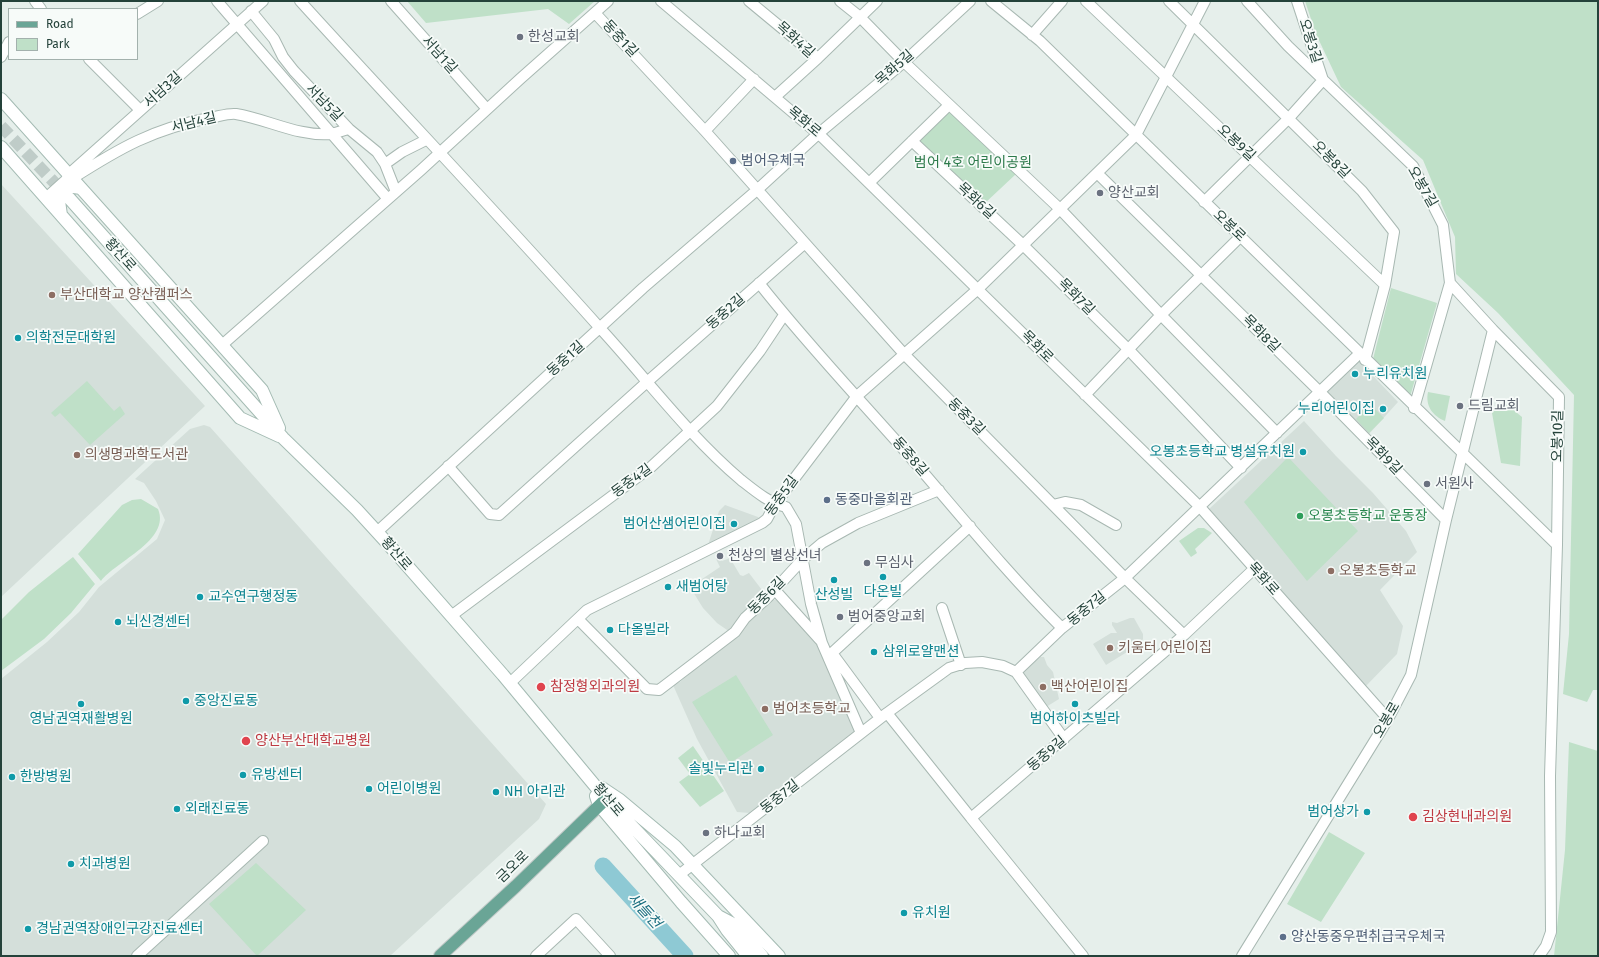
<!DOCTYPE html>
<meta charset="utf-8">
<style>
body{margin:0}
#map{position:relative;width:1599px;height:957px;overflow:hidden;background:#e6efeb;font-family:"Fira Sans",sans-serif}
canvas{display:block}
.frame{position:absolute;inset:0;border:2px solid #24423a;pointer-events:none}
.legend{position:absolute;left:8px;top:8px;width:130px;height:52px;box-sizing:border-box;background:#f7fbf9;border:1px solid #a3b1ad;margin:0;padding:5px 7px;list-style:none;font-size:12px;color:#24423a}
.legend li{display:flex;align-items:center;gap:8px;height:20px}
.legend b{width:20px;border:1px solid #a3b1ad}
</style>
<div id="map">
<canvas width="1599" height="957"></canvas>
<div class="frame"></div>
<ul class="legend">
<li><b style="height:5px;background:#6aa596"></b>Road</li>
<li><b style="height:11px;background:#bfe0c8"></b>Park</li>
</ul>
</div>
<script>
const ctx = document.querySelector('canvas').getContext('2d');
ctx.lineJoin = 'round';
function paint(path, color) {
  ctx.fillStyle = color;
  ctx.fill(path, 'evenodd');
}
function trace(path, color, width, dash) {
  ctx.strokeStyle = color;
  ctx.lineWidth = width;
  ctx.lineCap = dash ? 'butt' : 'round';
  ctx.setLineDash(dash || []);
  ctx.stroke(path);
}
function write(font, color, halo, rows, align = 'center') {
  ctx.font = font + ' "Fira Sans","Noto Sans KR",sans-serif';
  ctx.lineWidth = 3.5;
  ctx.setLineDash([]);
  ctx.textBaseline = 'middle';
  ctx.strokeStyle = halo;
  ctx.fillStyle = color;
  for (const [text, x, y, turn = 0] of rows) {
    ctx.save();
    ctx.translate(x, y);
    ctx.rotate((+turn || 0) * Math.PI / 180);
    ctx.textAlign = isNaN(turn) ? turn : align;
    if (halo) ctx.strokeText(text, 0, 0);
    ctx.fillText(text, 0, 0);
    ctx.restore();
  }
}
const built = new Path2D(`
 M1,184L205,406L1,597Z
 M1357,359L1398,402L1369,434L1324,391Z
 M1304,421L1336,456L1373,493L1406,531L1417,552L1380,590L1403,626L1397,654L1365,687L1324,643L1209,509Z
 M204,425L210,427L546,804L539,819L390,956H1V679L47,642L79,612L99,587L157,539L165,520L156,501L144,483L135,479L190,429Z
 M725,505L758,517L760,520L708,545L719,511Z
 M720,557L722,561L730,558L740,575L743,576L749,573L765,594L746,610L736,627L730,632L717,623L703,608L690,587L720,567L716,559Z
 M770,599L776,600L821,648L856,732L750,813L737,812L697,739L673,685L680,682L737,633Z
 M1130,618H1134L1143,634V639L1139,645L1132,651L1127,652L1106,665L1093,644L1111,633H1117L1112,625V622L1117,623Z
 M1040,657H1044L1047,665L1053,672L1059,699L1046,707L1022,675V671Z`);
const green = new Path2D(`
 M407,1H595L569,24L548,9L426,23Z
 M1305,1H1598V690H1593L1587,702L1563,694L1569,634L1574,395L1498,313L1456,274L1455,237L1423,160L1341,87L1316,34Z
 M950,110L1016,174L984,204L918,141Z
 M1391,288L1437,303L1410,397L1373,359Z
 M87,381L114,411L120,406L125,414L90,445L60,413L55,417L51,413Z
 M1428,392L1450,396L1445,421C1433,416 1425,406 1428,392Z
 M1500,399L1522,417L1520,466L1501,463L1492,413Z
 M1369,403L1384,418L1369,433L1356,419L1361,414L1362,410Z
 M1288,457L1358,531L1307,581L1244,502Z
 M141,499L158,509C171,540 116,561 101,581L78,554L122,505L132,500Z
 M1198,528H1204L1212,533L1195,549L1197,553L1191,557L1179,541Z
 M73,557L95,584L71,613L44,639L1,671V620L29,592Z
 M736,675L773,735L730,763L692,702Z
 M1569,742L1598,751V956H1554L1565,850Z
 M693,746L724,791L700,807L679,782L690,774L678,758Z
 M1329,832L1365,853L1321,922L1287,904Z
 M256,863L306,910L257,956L209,904Z`);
const river = new Path2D(`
 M603,866L685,956`);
const secondaryTunnel = new Path2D(`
 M1,126L66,195`);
const minor = new Path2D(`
 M35,1L41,9
 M217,1L388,199
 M300,1C399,110 501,217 599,327C646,378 688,435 741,480C755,491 769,503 786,507L796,524L811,604L822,643L861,733
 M391,1L487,109
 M661,1L823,138L1200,507L1388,719
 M749,1L818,58
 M840,1L860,17L904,62L1060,209L1161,315L1277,433
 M991,1L1040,41L1557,545
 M1086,1L1385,285
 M1169,1L1362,191L1394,232L1385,285L1365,360
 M1247,1L1288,46L1413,166L1443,225L1450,283L1414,408
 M251,11L274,39L283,57L294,71L349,129L377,152L385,164L396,192
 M595,13L705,131L904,354L1125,578L1184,635
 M137,14L158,1
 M1032,35L1062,1
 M1,57L9,42
 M89,59L140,110
 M775,97L818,58L877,1
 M705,131L754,79
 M912,141L1023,245L1128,349L1241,468
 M385,164L402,152L426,140
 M1097,173L1321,393L1446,520
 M66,180L73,178C120,148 153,129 209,118C217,117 228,113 236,114C267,119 299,137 331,134C337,133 343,130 349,129
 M869,183L949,105
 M46,198L66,180L69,174L263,1
 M1204,202L1289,118L1323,80L1297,1
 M759,283C803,339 851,390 898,443C952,505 1004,570 1062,628
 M1450,283L1493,330L1559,397L1557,545L1550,776L1551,932L1546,946L1539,956
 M222,345L421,170L520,79L608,1
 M1085,395L1161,315L1240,237
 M448,466L490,514L499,515L647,382L805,243
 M1053,505L1065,502L1081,505L1116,525
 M377,532L643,288L757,190L818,134L904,62L970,1
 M775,590L820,640
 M942,608L961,665
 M451,616L651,467L717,406L760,351L784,315
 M578,619L647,689L659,690L735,632L745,618L769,596L803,559L822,543L858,523L939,490
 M828,655L832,653L970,526
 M835,657L880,718
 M1016,672L1062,628L1125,578L1359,354
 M1016,672L1064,739
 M510,683L587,610L762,523L767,519L775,504L857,396L978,289L1136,135L1205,1
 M887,713L971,818
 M679,875L887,713L949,668L965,663L982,662L1003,666L1016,672
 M137,956L263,841
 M536,956L576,919L610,956
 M1083,956L971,818L1184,635L1254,569
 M1242,956L1388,719L1411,675L1446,520L1493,330`);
const secondary = new Path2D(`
 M1,99L262,390L279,428
 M1,147L240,418L279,436
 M69,198L283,438L357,510L389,545L503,675L606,799L718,916L727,930L748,956
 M61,215L58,194L67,186L81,188
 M602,788L620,800L675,846L779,956
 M596,796L599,805L681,902L729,956
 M718,916L735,925L762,956`);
const primary = new Path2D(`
 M440,956L516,886L606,799`);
const markers = [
 [520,37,4,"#6b7280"],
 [733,161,4,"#5c6f8a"],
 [1100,193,4,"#6b7280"],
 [52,295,4,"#8d6e63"],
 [18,338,4,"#0f9aa8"],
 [1355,374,4,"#0f9aa8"],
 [1460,406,4,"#6b7280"],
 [1383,409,4,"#0f9aa8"],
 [1303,452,4,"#0f9aa8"],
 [77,455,4,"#8d6e63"],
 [1427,484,4,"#6b7280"],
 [827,500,4,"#5c6f8a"],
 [1300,516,4,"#2e9e5b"],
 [734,524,4,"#0f9aa8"],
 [720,556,4,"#6b7280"],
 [867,563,4,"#6b7280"],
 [1331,571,4,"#8d6e63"],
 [883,577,4,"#0f9aa8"],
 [834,580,4,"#0f9aa8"],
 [668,587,4,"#0f9aa8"],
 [200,597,4,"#0f9aa8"],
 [840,617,4,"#6b7280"],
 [118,622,4,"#0f9aa8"],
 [610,630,4,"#0f9aa8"],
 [1110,648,4,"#8d6e63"],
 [874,652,4,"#0f9aa8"],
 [541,687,5,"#e0444e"],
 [1043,687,4,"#8d6e63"],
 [186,701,4,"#0f9aa8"],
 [81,704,4,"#0f9aa8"],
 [1075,704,4,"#0f9aa8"],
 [765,709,4,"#8d6e63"],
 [246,741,5,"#e0444e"],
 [761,769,4,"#0f9aa8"],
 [243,775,4,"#0f9aa8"],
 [12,777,4,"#0f9aa8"],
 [369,789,4,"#0f9aa8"],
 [496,792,4,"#0f9aa8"],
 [177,809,4,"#0f9aa8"],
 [1367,812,4,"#0f9aa8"],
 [1413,817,5,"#e0444e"],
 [706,833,4,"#6b7280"],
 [71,864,4,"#0f9aa8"],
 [904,913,4,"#0f9aa8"],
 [28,929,4,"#0f9aa8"],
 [1283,937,4,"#5c6f8a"]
];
const worshipNames = [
 ["한성교회",528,37],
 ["양산교회",1108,193],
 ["드림교회",1468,406],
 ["서원사",1435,484],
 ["천상의 별상선녀",728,556],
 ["무심사",875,563],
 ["범어중앙교회",848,617],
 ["하나교회",714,833]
];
const streetNames = [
 ["동중1길",620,39,47],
 ["목화4길",795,40,42],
 ["오봉3길",1310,41,72],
 ["서남1길",439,55,48],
 ["목화5길",895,68,-41],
 ["서남3길",163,90,-42],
 ["서남5길",324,103,46],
 ["목화로",804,122,40],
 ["서남4길",194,123,-14],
 ["오봉9길",1236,143,43],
 ["오봉8길",1331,160,45],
 ["오봉7길",1422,187,60],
 ["목화6길",976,201,43],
 ["오봉로",1229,226,44],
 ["황산로",120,255,48],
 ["목화7길",1076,297,45],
 ["동중2길",726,312,-41],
 ["목화8길",1261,334,45],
 ["목화로",1037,347,45],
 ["동중1길",566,359,-42],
 ["동중3길",966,417,45],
 ["오봉10길",1558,436,-89],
 ["목화9길",1383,456,46],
 ["동중8길",910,457,49],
 ["동중4길",632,481,-36],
 ["동중5길",782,496,-54],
 ["황산로",396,554,49],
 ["목화로",1263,579,48],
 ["동중6길",767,596,-45],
 ["동중7길",1087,609,-39],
 ["오봉로",1387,720,-60],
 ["동중9길",1047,754,-40],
 ["동중7길",780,797,-38],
 ["황산로",608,800,49],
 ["금오로",513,867,-44]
];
const serviceNames = [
 ["범어우체국",741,161],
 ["동중마을회관",835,500],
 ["양산동중우편취급국우체국",1291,937]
];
const parkNames = [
 ["범어 4호 어린이공원",973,163]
];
const educationNames = [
 ["부산대학교 양산캠퍼스",60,295],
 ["의생명과학도서관",85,455],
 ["오봉초등학교",1339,571],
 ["키움터 어린이집",1118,648],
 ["백산어린이집",1051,687],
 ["범어초등학교",773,709]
];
const cultureNames = [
 ["의학전문대학원",26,338],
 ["누리유치원",1363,374],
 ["누리어린이집",1375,409,"right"],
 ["오봉초등학교 병설유치원",1295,452,"right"],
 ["범어산샘어린이집",726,524,"right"],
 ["새범어탕",676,587],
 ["다온빌",883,592,"center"],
 ["산성빌",834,595,"center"],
 ["교수연구행정동",208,597],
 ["뇌신경센터",126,622],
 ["다올빌라",618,630],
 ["삼위로얄맨션",882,652],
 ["중앙진료동",194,701],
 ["영남권역재활병원",81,719,"center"],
 ["범어하이츠빌라",1075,719,"center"],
 ["솔빛누리관",753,769,"right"],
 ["유방센터",251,775],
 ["한방병원",20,777],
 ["어린이병원",377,789],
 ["NH 아리관",504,792],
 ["외래진료동",185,809],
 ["범어상가",1359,812,"right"],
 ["치과병원",79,864],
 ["유치원",912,913],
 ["경남권역장애인구강진료센터",36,929]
];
const leisureNames = [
 ["오봉초등학교 운동장",1308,516]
];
const healthNames = [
 ["참정형외과의원",550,687],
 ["양산부산대학교병원",255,741],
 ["김상현내과의원",1422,817]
];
const waterNames = [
 ["새들천",644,911,48]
];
paint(built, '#d4dfda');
paint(green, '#bfe0c8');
trace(river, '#8ec9d4', 17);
trace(secondaryTunnel, '#bfccc8', 12, [12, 6]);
trace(minor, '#a8b8b2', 12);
trace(secondary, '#a4bbb3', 14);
trace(primary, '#c2cac8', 14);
trace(minor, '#fff', 10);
trace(secondary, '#fff', 12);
trace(primary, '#6aa596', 12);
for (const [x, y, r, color] of markers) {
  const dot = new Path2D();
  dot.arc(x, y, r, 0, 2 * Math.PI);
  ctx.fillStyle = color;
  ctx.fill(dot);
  trace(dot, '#f7fbf9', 1.5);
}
write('14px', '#5b616d', '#f7fbf9', worshipNames, 'left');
write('14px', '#24423a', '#f7fbf9', streetNames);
write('14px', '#4e5e75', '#f7fbf9', serviceNames, 'left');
write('14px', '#2d7a4b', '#f7fbf9', parkNames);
write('14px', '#785e54', '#f7fbf9', educationNames, 'left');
write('14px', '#0d838f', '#f7fbf9', cultureNames, 'left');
write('14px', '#27864d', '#f7fbf9', leisureNames, 'left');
write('14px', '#be3a42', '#f7fbf9', healthNames, 'left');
write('italic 15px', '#1c6f80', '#f7fbf9', waterNames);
</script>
